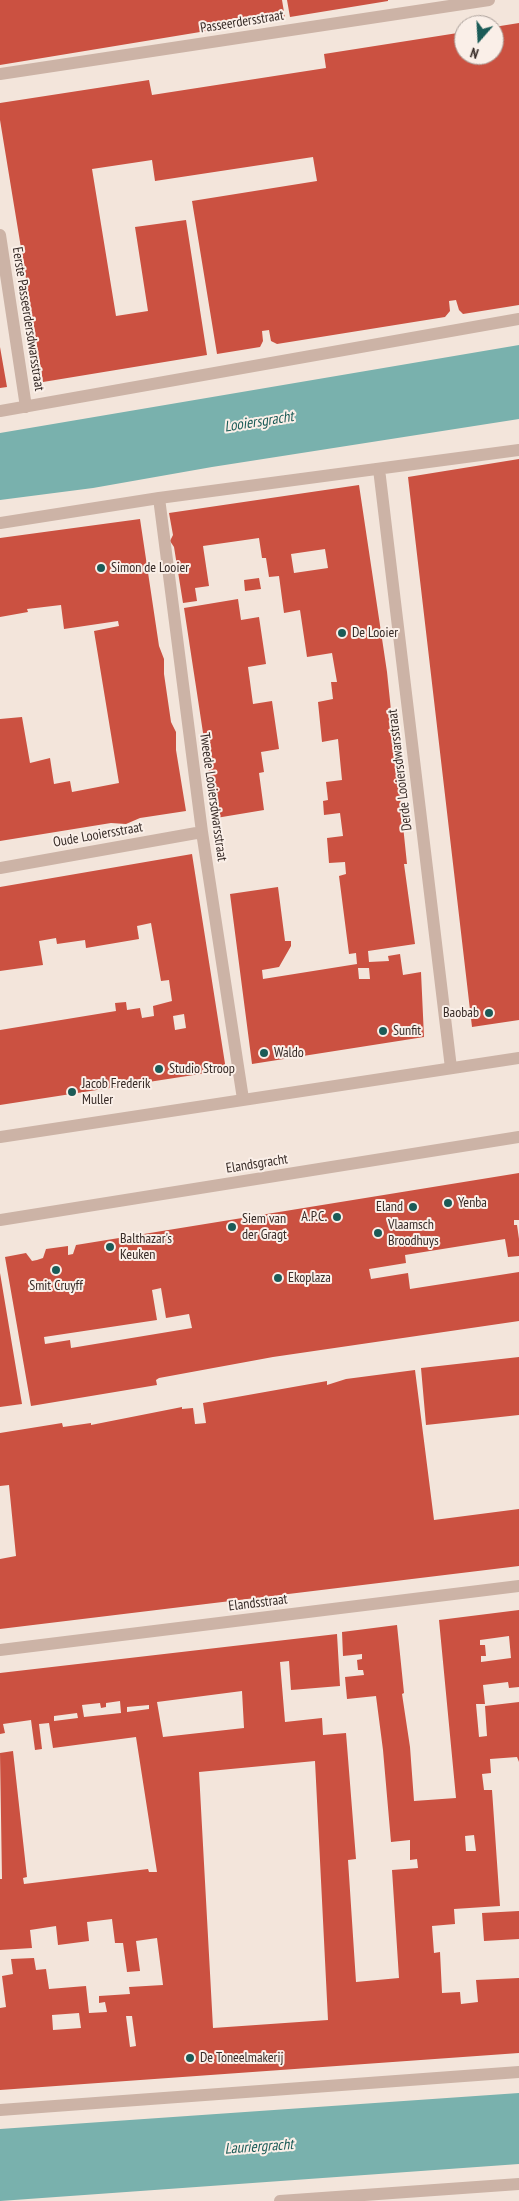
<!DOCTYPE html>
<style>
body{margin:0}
#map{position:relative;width:519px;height:2201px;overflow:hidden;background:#f3e5db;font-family:"PT Sans Narrow",sans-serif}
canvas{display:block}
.north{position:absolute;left:454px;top:15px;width:50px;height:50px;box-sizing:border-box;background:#faefe8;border:1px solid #aca19b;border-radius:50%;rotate:199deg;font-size:14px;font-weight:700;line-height:20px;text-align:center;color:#372b27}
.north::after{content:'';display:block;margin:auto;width:18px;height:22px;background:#1b5b57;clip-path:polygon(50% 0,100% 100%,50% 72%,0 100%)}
</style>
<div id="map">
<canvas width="519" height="2201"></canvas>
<div class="north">N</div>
</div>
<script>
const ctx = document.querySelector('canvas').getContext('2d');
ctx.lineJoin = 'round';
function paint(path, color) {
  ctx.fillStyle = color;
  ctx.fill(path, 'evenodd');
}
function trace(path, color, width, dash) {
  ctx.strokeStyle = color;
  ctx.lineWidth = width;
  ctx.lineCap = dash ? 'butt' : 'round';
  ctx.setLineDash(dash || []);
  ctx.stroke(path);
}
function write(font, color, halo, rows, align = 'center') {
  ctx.font = font + ' "PT Sans Narrow",sans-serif';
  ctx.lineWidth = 4;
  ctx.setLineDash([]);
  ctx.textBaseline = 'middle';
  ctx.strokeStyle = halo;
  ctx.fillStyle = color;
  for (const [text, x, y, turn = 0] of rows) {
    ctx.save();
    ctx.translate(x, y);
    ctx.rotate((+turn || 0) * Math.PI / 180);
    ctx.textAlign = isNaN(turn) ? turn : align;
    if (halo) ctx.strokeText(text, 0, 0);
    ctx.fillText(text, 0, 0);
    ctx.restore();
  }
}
const water = new Path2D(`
 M519,345V419L212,467L93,488L0,500V433Z
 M519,2093V2164L0,2201V2129Z`);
const building = new Path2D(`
 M0,0H282L285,18L0,65Z
 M287,0H388V1L290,17Z
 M519,23V305L463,314L459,310L456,300L449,301L450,311L445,317L277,344L271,341L269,330L262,331L263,341L260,347L217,354L192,201L317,181L313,157L155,181L152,160L92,169L116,316L148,311L135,227L186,220L207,355L43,382L0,120V103L149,80L152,95L326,68L324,54L464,32V55H494V27Z
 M0,347L7,387L0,388Z
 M519,459V1020L472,1027L408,477Z
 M359,485L387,672L407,864H404L415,944L368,951L369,962L389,961L388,956L400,954L403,975L421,972L424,1037L252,1064L230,894L278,887L285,941H291V946L279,967L262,970L263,979L357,964L356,953L349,954L339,876L346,874L345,862L329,863L327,838L343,836L340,813L324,815L323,801L328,800L326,782L342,780L338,739L322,742L318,702L333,699L331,682H337L332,653L307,657L300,610L284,613L279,576L269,577L266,558H262L259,538L203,546L209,586L195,588L197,601L183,603L174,547L170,541L173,535L169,513ZM325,549L328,568L294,573L291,554ZM358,968H369L370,979H359Z
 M140,519L159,646L164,659V674L171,722L176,732V750L186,811L140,818L126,824L111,823L0,841V719L22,717L30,763L50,758L54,784L70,781L72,792L119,783L94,631L119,626L118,621L64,629L61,605L27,609L28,612L0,617V538Z
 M259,578L261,589L245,591L244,580Z
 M238,599L241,620L259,617L266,664L248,667L253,704L272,701L279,749L261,752L264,772L259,773L264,810L216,818L184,608Z
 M192,854L226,1070L0,1105V1030L116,1011L115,1003L126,1002L127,1010L140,1008L142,1018L154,1016L153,1006L172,1001L169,980L161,981L151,923L137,926L139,939L86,948L85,940L57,944L56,938L39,941L43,965L0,971V887ZM184,1014L186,1028L175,1030L173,1016Z
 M519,1173V1220H514V1225H517L519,1239V1256L508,1257L505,1239L405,1255L406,1263L369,1269L371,1279L408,1273L410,1289L519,1272V1321L273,1357L159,1378L156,1380L157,1385L31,1406L5,1257L26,1253L32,1261L37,1260L43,1258L46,1249L68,1246V1255L73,1254L76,1245ZM161,1288L166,1318L189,1314L192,1328L71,1348L70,1340L45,1344L44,1337L157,1320L152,1290Z
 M0,1273L22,1404L0,1407Z
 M519,1357V1415L426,1425L421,1368Z
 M415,1370L434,1520L519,1509V1566L0,1629V1559L16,1556L9,1485L0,1486V1433L62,1423L63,1427L91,1423V1425L182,1407V1409L193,1408L195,1424L206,1423L203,1403L327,1381V1385L346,1379Z
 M519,1610V1687L509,1688L508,1682L483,1685L485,1704H476L479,1737L487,1736L485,1706L519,1702V1762L517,1757L490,1759L491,1773L482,1774L484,1790H492L500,1906L454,1909L455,1924L432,1926L434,1953L440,1952L442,1993L460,1992L461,2004L478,2002L476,1980L519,1978V2053L0,2090V2008L6,2007L2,1976L13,1974L11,1959L34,1958L36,1970L46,1969L49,1989L86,1986L89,2013L107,2012L105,2002L99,2003V1996L130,1994L129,1987L163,1985L157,1938L136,1941L140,1971L127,1972L123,1943H115L112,1919L87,1922L89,1941L58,1945L56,1926L30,1930L32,1948L0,1950V1879H2L0,1753L13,1751L27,1877L23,1878L24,1884L148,1869L149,1872H157L136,1737L53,1748L49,1723L39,1724L42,1749L35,1750L31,1720L3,1724L5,1733L0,1734V1673L337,1634L340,1686L291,1690L289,1661L280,1662L285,1722L322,1718L323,1735L346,1733L356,1859L348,1860L356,1982L399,1978L392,1870L418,1868L417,1859L410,1860V1840L391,1842L383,1750L376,1696L347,1699L345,1677L364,1675L363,1670H358L357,1660L362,1659V1654L343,1656L342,1632L397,1625L404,1693L402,1694L410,1747L414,1801L456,1798L439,1620ZM509,1636L511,1658L481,1662V1656H486L485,1645H480V1640ZM242,1691L244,1728L163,1737L157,1702ZM120,1701L121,1713L84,1717L82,1705L100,1703L101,1708L106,1707V1703ZM149,1705V1709L127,1712V1707ZM77,1713L78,1718L54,1721V1716ZM315,1761L328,2020L213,2028L199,1772ZM474,1835L476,1851H466L465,1836ZM79,2013L81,2028L53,2030L52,2015ZM126,2016H132L136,2046L130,2047Z
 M519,1911V1939L484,1941L482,1913Z`);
const minor = new Path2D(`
 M0,74L489,0
 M0,235L26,407
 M0,411L519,319
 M379,469L451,1068
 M159,498L202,832L243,1099
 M0,523L159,498L519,450
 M0,868L202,832
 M0,1137L519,1058
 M0,1220L519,1137
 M0,1650L519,1586
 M0,2110L519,2072
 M280,2201L519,2184`);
const markers = [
 [101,568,5,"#1b5b57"],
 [342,633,5,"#1b5b57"],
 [489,1013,5,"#1b5b57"],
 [383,1031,5,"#1b5b57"],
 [264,1053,5,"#1b5b57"],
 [159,1069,5,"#1b5b57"],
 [72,1092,5,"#1b5b57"],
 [448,1203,5,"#1b5b57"],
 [413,1207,5,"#1b5b57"],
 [337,1217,5,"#1b5b57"],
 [232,1227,5,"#1b5b57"],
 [378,1233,5,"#1b5b57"],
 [110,1247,5,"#1b5b57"],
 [56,1270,5,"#1b5b57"],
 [278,1278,5,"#1b5b57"],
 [190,2058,5,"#1b5b57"]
];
const streetNames = [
 ["Passeerdersstraat",242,22,-9],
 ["Eerste Passeerdersdwarsstraat",28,319,81],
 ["Derde Looiersdwarsstraat",400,770,-97],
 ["Tweede Looiersdwarsstraat",213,797,82],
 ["Oude Looiersstraat",98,835,-10],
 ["Elandsgracht",257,1164,-9],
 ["Elandsstraat",258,1603,-7]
];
const poiNames = [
 ["Simon de Looier",111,568],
 ["De Looier",352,633],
 ["Baobab",479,1013,"right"],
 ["Sunfit",393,1031],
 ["Waldo",274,1053],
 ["Studio Stroop",169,1069],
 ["Jacob Frederik",82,1084],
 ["Muller",82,1100],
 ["Yenba",458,1203],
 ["Eland",403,1207,"right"],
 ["A.P.C.",327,1217,"right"],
 ["Siem van",242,1219],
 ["der Gragt",242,1235],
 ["Vlaamsch",388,1225],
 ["Broodhuys",388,1241],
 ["Balthazar's",120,1239],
 ["Keuken",120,1255],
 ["Ekoplaza",288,1278],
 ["Smit Cruyff",56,1286,"center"],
 ["De Toneelmakerij",200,2058]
];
const waterNames = [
 ["Looiersgracht",259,422,-9],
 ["Lauriergracht",259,2147,-4]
];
paint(water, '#79b1ad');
paint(building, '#cb5141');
trace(minor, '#ccb3a6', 12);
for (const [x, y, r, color] of markers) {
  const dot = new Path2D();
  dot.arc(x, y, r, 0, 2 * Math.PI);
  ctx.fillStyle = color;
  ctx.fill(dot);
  trace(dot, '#faefe8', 2);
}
write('14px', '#372b27', '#faefe8', streetNames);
write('14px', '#372b27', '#faefe8', poiNames, 'left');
write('italic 15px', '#1b5b57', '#faefe8', waterNames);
</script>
